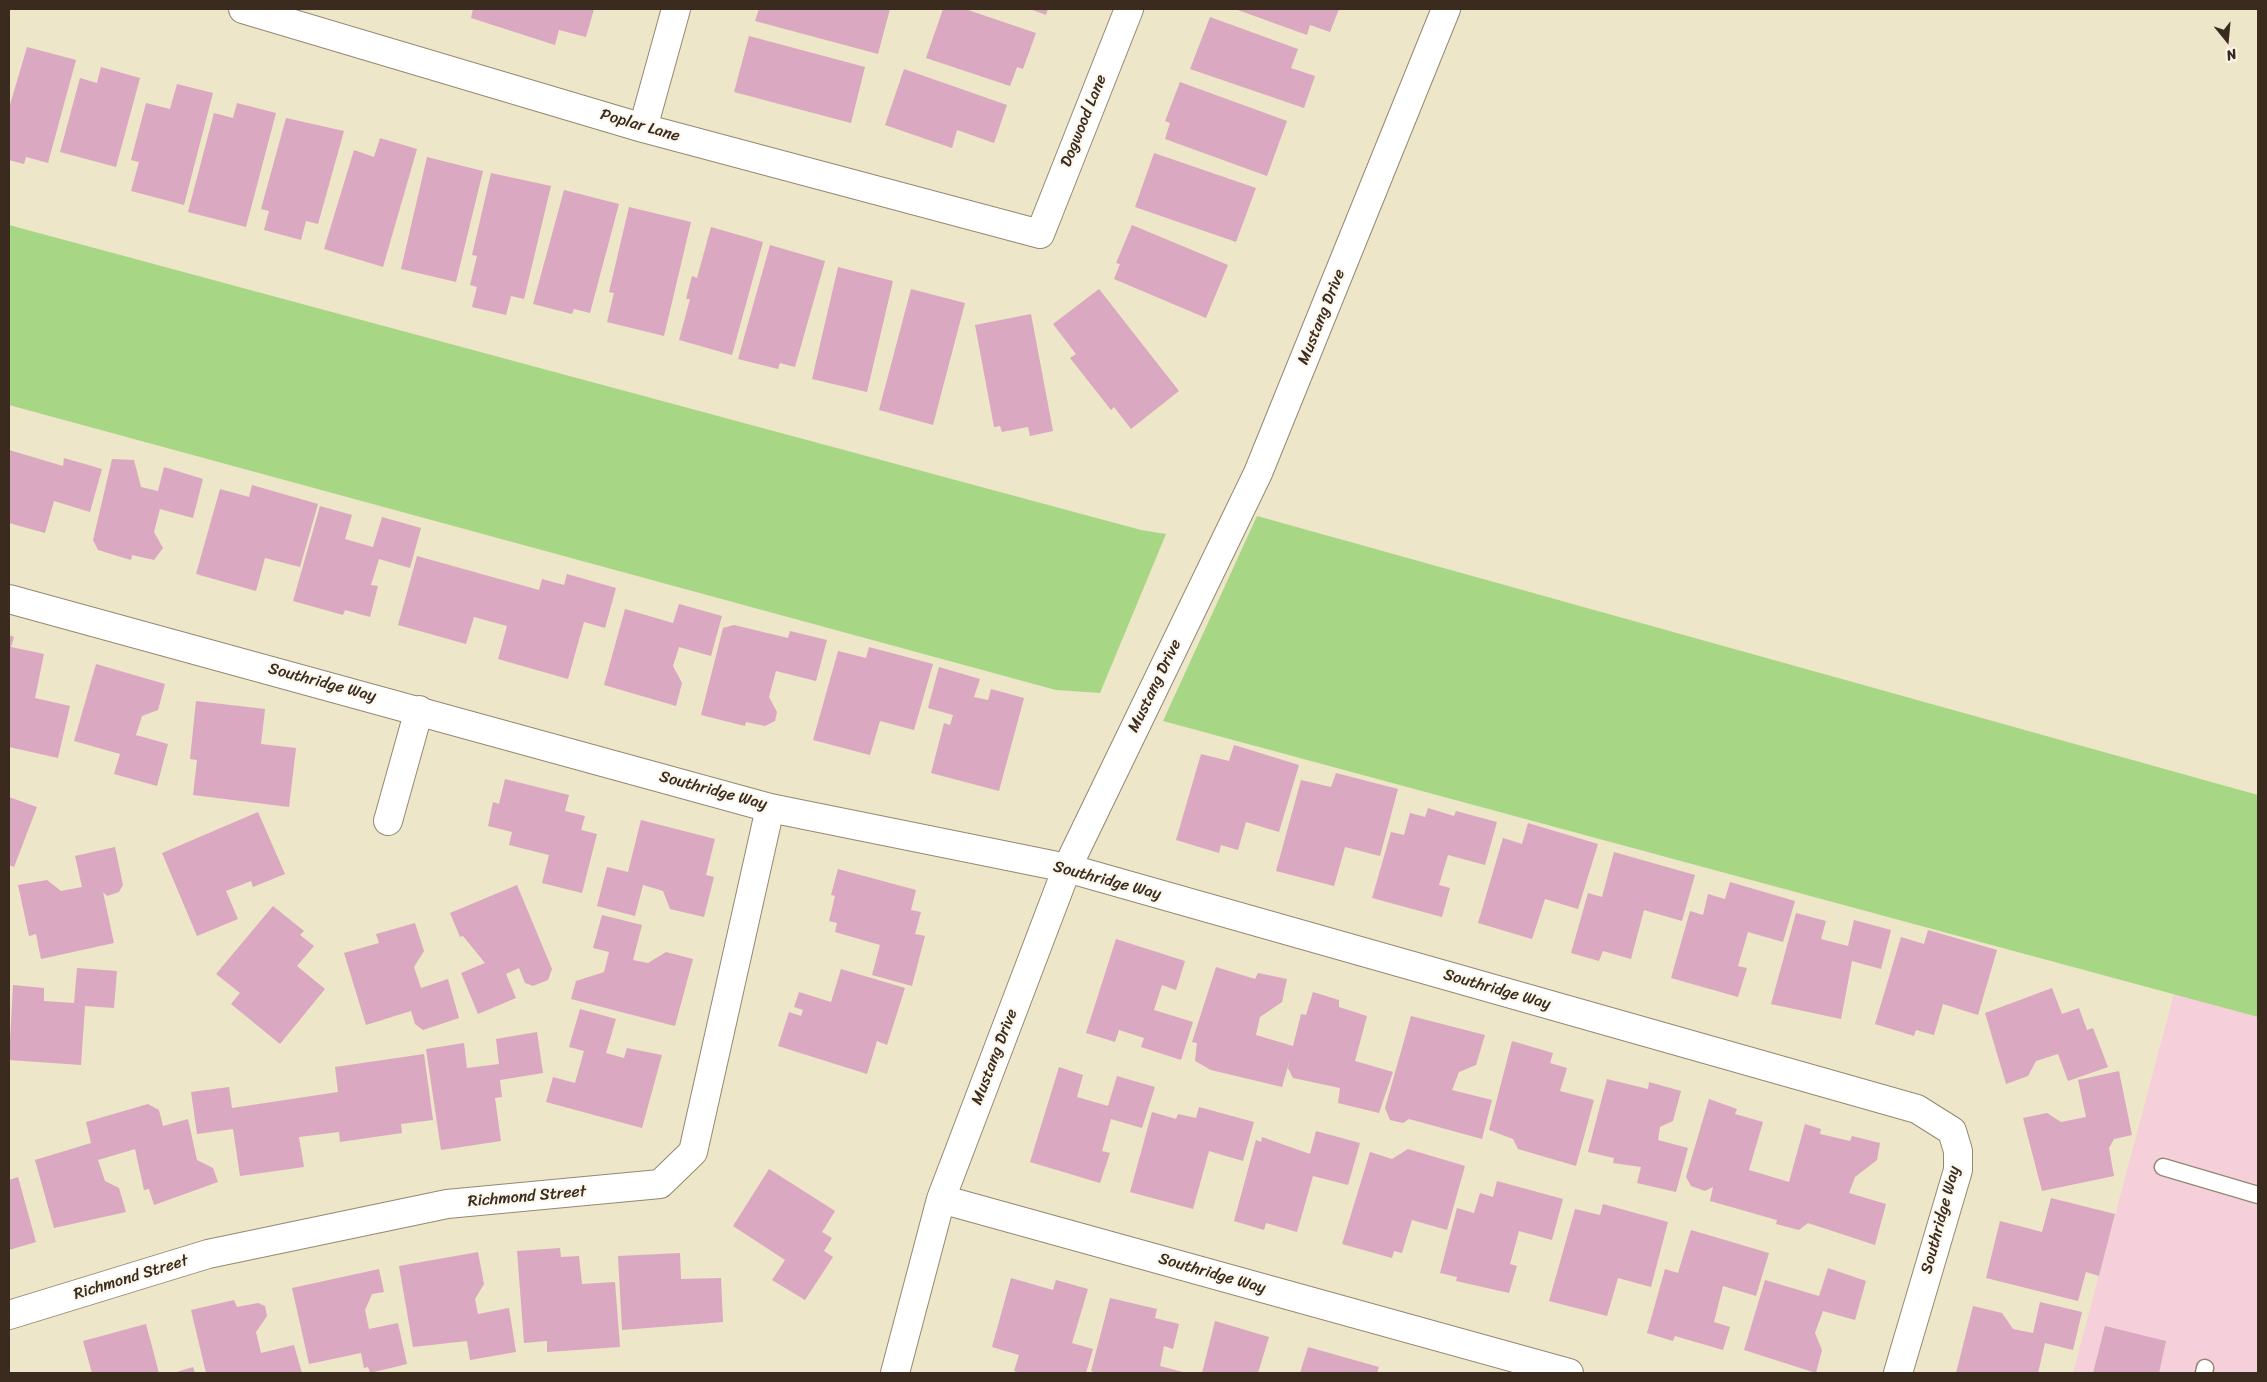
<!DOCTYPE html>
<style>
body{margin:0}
#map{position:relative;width:2267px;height:1382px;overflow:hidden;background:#ede6c8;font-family:Sriracha,sans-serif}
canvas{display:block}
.frame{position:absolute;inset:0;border:10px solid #3b2a1e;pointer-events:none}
.north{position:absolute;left:2202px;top:15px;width:50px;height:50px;-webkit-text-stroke:4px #fbf7ec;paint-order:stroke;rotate:163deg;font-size:14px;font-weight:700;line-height:20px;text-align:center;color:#3b2a1e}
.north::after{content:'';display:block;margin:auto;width:18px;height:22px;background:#3b2a1e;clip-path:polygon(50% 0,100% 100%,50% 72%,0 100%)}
</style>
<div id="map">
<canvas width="2267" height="1382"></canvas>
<div class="frame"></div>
<div class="north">N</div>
</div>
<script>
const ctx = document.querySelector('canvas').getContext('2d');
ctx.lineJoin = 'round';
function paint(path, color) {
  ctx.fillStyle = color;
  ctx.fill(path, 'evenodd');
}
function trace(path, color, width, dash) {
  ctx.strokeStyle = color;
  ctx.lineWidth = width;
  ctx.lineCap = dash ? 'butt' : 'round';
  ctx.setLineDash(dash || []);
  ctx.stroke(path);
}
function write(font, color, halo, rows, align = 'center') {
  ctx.font = font + ' Sriracha,sans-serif';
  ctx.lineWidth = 4.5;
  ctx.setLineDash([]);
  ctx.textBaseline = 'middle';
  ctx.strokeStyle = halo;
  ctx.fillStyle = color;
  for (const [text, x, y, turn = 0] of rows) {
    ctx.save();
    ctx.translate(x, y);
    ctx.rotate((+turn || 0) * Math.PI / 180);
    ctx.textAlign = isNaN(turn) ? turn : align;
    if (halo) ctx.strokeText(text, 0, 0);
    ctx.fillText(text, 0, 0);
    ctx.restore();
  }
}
const built = new Path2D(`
 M2174,994L2258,1017V1373H2073Z`);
const green = new Path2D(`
 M9,225L1141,530L1166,534L1100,693L1056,690L9,405Z
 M1257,516L2258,795V1017L1163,721Z`);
const building = new Path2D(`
 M473,9H594L586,37L559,30L555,45L471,18Z
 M759,9H890L878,54L755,21Z
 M943,9H965L1036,33L1023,69L1017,67L1010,86L926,58Z
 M1030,9H1048L1046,15Z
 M1235,9H1339L1330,32L1310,25L1307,35Z
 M1210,17L1298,49L1291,68L1315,76L1304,108L1190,69Z
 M749,36L865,67L851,123L734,92Z
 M27,47L76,60L48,163L26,157L24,164L9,160V108Z
 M101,67L140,78L116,167L60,152L80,78L97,83Z
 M904,69L1007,105L994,143L957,130L952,148L885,125Z
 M1180,82L1287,121L1267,176L1165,139L1170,123L1165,121Z
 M177,84L213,93L184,205L131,191L139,162L131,160L146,103L170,109Z
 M237,103L276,113L246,227L188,212L214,113L233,118Z
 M286,118L344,131L318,224L306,221L301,240L264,230L269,211L261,209Z
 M380,138L417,149L383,267L324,249L354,150L374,157Z
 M1154,153L1256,188L1236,242L1135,207Z
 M427,157L483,171L456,282L401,269Z
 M491,173L551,186L524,299L511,296L506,315L472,307L477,287L470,285L477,256L472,255Z
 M564,190L619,204L590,313L574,309L572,314L533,304Z
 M629,207L691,222L664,336L607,322L614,293L609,292Z
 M1132,225L1228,265L1206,318L1114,279L1120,264L1116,263Z
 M711,227L763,242L732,355L679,340L690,299H686L692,276L697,278Z
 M770,245L825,261L795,367L780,363L778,369L738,359Z
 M838,267L893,281L867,392L812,379Z
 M911,289L965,303L933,425L879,410Z
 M1099,289L1179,391L1131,429L1114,407L1111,410L1070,358L1076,354L1053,324Z
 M1031,314L1053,431L1030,436L1028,427L1002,432L1000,426L994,427L975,325Z
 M9,450L63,466L64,458L102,469L90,512L54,501L45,533L9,523Z
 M112,459L134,460L141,487L158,491L164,467L203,479L193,518L160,509L154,532L163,548L154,560L132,555L131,560L98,550L93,540Z
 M252,485L318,504L300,567L265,558L256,591L196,574L220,489L249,497Z
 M320,506L352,515L345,539L373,547L382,517L421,528L410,568L379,559L371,585L378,586L370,617L345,610L343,615L293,601Z
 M417,556L539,590L542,579L564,585L567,574L616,588L605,628L584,622L568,679L498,659L507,626L474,617L466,644L398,625Z
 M679,604L722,616L711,656L679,647L673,666L682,683L676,706L604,685L625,609L673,623Z
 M734,625L788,638L790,631L827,640L816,681L776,671L769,697L777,712L775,721L765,726L746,722L745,726L701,715L723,628Z
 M9,635L14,637L11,647L44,654L35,698L70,706L58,758L9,747Z
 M869,647L933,664L914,730L880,721L870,755L813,740L838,651L866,658Z
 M96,664L165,684L158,710L142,716L136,735L168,744L157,786L114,774L120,754L74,741Z
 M939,667L980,679L974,697L988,700L991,689L1024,698L999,791L931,773L944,723L950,725L953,715L928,708Z
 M196,701L265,709L261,744L296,748L289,807L193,795L197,760L190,759Z
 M1234,745L1299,765L1279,832L1246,822L1238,850L1221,845L1219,853L1176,840L1201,754L1229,761Z
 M1336,773L1398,789L1380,856L1345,847L1334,886L1276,871L1301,780L1331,787Z
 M505,779L569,795L565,811L585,816L581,830L597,834L582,893L542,883L549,855L509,845L512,832L488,826L493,802L499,804Z
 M9,797L37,807L14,867L9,865Z
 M1428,808L1454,816L1456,811L1497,822L1485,865L1448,855L1439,885L1450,888L1442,917L1372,898L1391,832L1404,835L1410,813L1425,817Z
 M258,812L285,874L253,887L251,881L226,891L238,919L197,936L162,853Z
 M641,820L715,839L706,875L714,877L704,917L670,909L663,891L643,885L635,916L597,906L607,867L628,872Z
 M1528,823L1598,844L1578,909L1545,899L1532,939L1478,923L1503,838L1522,844Z
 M115,847L123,885L119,892L107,896L103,892L114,943L41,959L36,934L29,936L18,885L47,880L61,891L82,887L75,856Z
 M1614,852L1695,875L1682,921L1644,910L1631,959L1603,951L1599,961L1571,953L1588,893L1602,897Z
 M838,869L916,890L911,910L921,912L915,934L925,936L912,986L872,975L880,945L835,932L837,923L829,921L835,896L831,895Z
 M1730,882L1795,901L1783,942L1748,932L1738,966L1747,968L1738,997L1671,978L1690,911L1703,915L1708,894L1725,899Z
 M517,885L552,969L548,980L533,986L525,983L519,968L506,974L516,998L478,1014L461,973L485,963L463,936L460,937L450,913Z
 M273,906L304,931L300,935L314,946L297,966L325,989L280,1044L231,1004L240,993L216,974Z
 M1796,913L1826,921L1821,939L1848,946L1854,920L1891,930L1881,969L1852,961L1841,1019L1771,1004Z
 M602,915L642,925L633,960L648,963L666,952L693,959L675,1026L571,999L576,981L604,972L609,952L593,948Z
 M415,923L424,951L414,967L421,988L448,979L459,1018L423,1030L415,1024L411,1011L366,1025L344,953L379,943L376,934Z
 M1928,930L1997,950L1978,1015L1943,1004L1934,1035L1916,1030L1914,1036L1875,1024L1901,937L1924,944Z
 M1116,939L1185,961L1176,990L1162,985L1154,1010L1193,1022L1181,1060L1141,1047L1144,1038L1119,1030L1115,1042L1086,1033Z
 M1216,967L1255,979L1258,973L1287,979L1282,1002L1260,1017L1256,1035L1293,1046L1301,1014L1306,1015L1313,992L1339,1000V1007L1367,1016L1355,1061L1393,1072L1379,1113L1338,1103L1340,1088L1293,1078L1288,1068L1290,1059L1282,1087L1211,1070L1195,1061L1197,1043L1192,1042Z
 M77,968L117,971L114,1008L85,1006L81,1065L9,1060L13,985L44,988V1001L74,1003Z
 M841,969L905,988L887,1045L877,1041L867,1074L778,1046L789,1012L801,1016L803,1010L794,1007L799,992L831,1002Z
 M2052,988L2062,1014L2079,1008L2087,1030L2093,1028L2108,1067L2068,1081L2058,1054L2036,1061L2028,1076L2006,1084L1985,1013Z
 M580,1009L616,1019L606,1053L624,1058L627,1048L662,1055L642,1128L546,1102L553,1077L575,1083L584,1051L569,1047Z
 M1411,1016L1485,1035L1476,1065L1459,1072L1452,1090L1492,1100L1482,1139L1409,1119L1403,1123L1390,1120L1385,1108Z
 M537,1032L543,1073L500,1080L502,1097L495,1098L501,1141L441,1150L426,1049L464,1043L467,1068L499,1064L496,1039Z
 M1512,1041L1553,1053L1550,1063L1567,1068L1560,1091L1594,1100L1576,1166L1518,1149L1513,1139L1489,1130Z
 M424,1054L433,1120L401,1124L402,1133L340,1142L339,1132L299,1137L304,1167L240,1176L233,1129L197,1134L191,1092L229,1087L232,1108L338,1092L335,1067Z
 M1059,1067L1083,1075L1077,1097L1108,1106L1117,1076L1155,1087L1142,1128L1111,1119L1102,1151L1110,1153L1100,1183L1030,1162Z
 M2119,1071L2132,1135L2114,1139L2109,1148L2114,1176L2042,1191L2023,1118L2047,1113L2061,1122L2086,1117L2078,1080Z
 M1607,1079L1648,1089L1649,1082L1681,1091L1673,1121L1660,1127L1658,1140L1688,1148L1676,1192L1637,1183L1641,1167L1613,1163L1614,1158L1588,1152Z
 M1709,1099L1737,1109L1735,1114L1763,1122L1749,1170L1789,1182L1805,1124L1821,1129L1820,1134L1850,1141L1852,1136L1880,1143L1877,1160L1855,1177L1849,1193L1886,1204L1875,1245L1808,1223L1799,1230L1776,1224L1777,1220L1710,1201L1713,1187L1705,1191L1691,1186L1686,1177Z
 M148,1104L159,1110L163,1126L188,1119L197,1160L213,1168L218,1182L154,1205L149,1189L144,1190L135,1149L98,1160L105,1181L119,1188L126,1212L54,1228L35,1160L91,1143L86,1122Z
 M1199,1107L1254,1122L1243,1161L1209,1151L1193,1209L1130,1192L1152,1112L1176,1119L1178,1114L1196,1118Z
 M1316,1131L1360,1143L1348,1185L1313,1176L1297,1232L1266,1223L1264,1230L1234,1221L1256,1140L1261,1142L1262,1137L1310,1154Z
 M1408,1149L1465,1166L1447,1230L1412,1220L1402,1253L1394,1251L1392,1258L1342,1244L1370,1152L1392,1159Z
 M769,1169L835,1211L822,1232L832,1238L824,1251L833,1257L805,1300L772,1280L785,1260L733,1226Z
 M18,1177L36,1242L9,1250V1180Z
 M1497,1181L1563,1199L1552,1240L1519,1231L1510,1264L1517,1266L1509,1293L1456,1281L1457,1277L1440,1273L1457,1208L1474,1213L1480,1193L1493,1197Z
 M2051,1198L2115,1214L2099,1276L2086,1272L2078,1301L1986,1278L2000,1221L2042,1232Z
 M1603,1204L1668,1222L1651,1287L1618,1278L1607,1316L1549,1301L1575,1209L1600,1215Z
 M1691,1230L1769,1253L1756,1296L1723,1286L1714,1322L1730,1327L1723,1350L1675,1336L1673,1341L1647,1333L1665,1269L1678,1273Z
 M560,1248L561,1257L579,1256L582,1284L615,1282L620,1347L547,1352V1341L524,1343L517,1251Z
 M478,1252L484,1284L475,1299L478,1314L509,1308L516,1352L470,1360L467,1341L413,1347L399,1266Z
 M680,1253L681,1279L721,1278L723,1322L622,1330L618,1256Z
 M1828,1268L1866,1281L1855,1320L1823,1311L1815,1333L1822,1350L1816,1373L1744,1350L1765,1280L1819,1296Z
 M379,1269L384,1292L372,1294L365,1310L369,1329L398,1323L407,1364L370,1373L368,1367L364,1368L361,1353L309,1364L292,1288Z
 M1011,1278L1053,1290L1056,1280L1088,1289L1072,1343L1093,1349L1086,1373H1022L1014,1371L1019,1355L992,1347Z
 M1110,1298L1157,1309L1155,1318L1179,1324L1173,1349L1164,1346L1160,1366L1187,1373H1096L1091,1371Z
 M234,1300L237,1307L258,1303L265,1306L267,1316L256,1332L261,1353L294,1345L302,1373H206L191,1310Z
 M2040,1302L2082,1312L2073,1350L2045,1343L2038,1373H1956L1973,1306L2002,1313L2013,1329L2033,1333Z
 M1215,1321L1269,1337L1258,1373H1202Z
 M146,1324L159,1373H92L83,1341Z
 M2105,1326L2166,1341L2159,1373H2093Z
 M1308,1347L1379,1367L1377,1373H1300Z
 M193,1367L195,1373H173Z`);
const service = new Path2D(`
 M2163,1167L2258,1195
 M2204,1373L2205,1368`);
const minor = new Path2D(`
 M243,9L643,128L1040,234L1129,9
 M643,128L676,9
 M9,599L770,808L1067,868L1917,1109L1952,1131L1958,1151V1170L1898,1373
 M388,821L419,710
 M941,1199L1569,1373
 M9,1315L208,1254L447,1204L660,1184L693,1152L770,808
 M895,1373L941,1199L1067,868L1258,473L1446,9`);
const streetNames = [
 ["Dogwood Lane",1084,121,-68],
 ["Poplar Lane",640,126,16],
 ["Mustang Drive",1322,317,-68],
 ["Southridge Way",322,683,15],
 ["Mustang Drive",1155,686,-64],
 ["Southridge Way",713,791,15],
 ["Southridge Way",1107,881,15],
 ["Southridge Way",1497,990,16],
 ["Mustang Drive",995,1057,-69],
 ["Richmond Street",527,1197,-5],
 ["Southridge Way",1941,1220,-75],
 ["Southridge Way",1212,1274,16],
 ["Richmond Street",131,1278,-17]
];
paint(built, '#f5cfd9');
paint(green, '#a7d684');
paint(building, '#daa8c0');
trace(service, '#948873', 19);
trace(minor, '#948873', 30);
trace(service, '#fff', 16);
trace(minor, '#fff', 28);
write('16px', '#3b2a1e', '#fbf7ec', streetNames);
</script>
